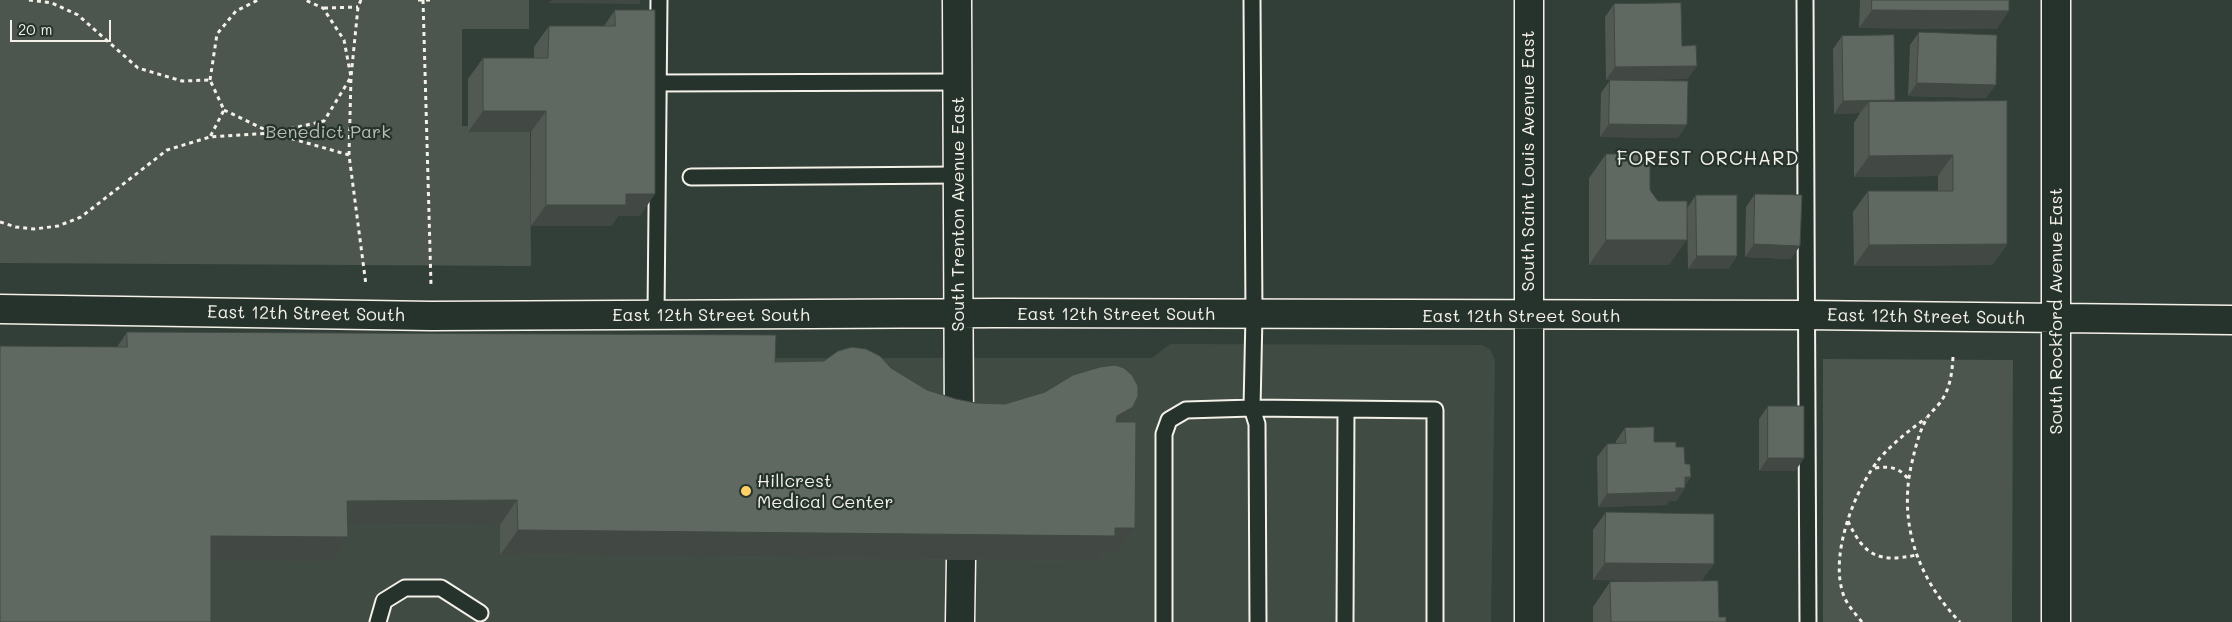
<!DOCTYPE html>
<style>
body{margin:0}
#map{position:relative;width:2232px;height:622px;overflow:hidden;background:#323e38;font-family:Mali,sans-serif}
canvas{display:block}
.scale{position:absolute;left:10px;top:20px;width:101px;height:22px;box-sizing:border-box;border:2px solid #f4f1e8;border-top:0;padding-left:6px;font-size:15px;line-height:18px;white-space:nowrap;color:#f4f1e8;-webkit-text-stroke:4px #26332d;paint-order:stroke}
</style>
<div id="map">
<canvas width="2232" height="622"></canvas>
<div class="scale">20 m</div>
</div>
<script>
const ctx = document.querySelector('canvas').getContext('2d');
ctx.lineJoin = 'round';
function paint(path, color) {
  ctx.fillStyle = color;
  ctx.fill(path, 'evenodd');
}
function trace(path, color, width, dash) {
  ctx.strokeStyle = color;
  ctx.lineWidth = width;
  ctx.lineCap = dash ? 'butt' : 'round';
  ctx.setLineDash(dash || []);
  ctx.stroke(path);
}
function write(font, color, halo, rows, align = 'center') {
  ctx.font = font + ' Mali,sans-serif';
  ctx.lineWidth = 4.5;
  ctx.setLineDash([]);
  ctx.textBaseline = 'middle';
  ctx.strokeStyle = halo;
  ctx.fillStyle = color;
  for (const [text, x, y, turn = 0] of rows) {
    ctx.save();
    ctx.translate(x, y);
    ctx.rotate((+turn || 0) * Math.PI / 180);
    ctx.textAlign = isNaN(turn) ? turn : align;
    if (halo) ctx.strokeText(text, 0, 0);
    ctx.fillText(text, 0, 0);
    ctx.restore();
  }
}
const built = new Path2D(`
 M1170,344L1482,345L1490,349L1495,360L1491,622H0V358H1152Z`);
const green = new Path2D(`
 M0,0H529V29H462V126L530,127L531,266L0,263Z
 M1823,359L2013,360L2012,622H1823Z`);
const path = new Path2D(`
 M29,0L52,3L78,15L138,68L182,81L210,80L224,110L210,137
 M361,0L358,7L351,77L349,155L366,285
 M418,0H430
 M423,0L431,285
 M324,8L358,7
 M210,80L217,34L236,11L258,0
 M224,110L272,133L324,121L351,77L344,40L323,8L305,0
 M0,222L16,227L34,229L58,226L81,217L167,150L210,137L272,133L349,155
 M1953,357C1952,374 1950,390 1939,404C1935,409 1930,413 1927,418C1920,430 1916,445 1913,458C1897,519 1916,577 1960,622
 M1875,468C1890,466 1899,467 1908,479
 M1848,521C1864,556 1879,563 1916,555
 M1862,622C1854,612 1845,603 1842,590C1831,551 1855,489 1880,458C1894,442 1910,430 1926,418`);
const lane = new Path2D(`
 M1252,0L1254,315L1252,408L1435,410V622
 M1805,0L1808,622
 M658,83L957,82
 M691,177L957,175
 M656,315L659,0
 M378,622L384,601L405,588H441L480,613
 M1164,622V434L1169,420L1186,410L1252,408L1257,424L1258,622
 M1345,622L1346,410`);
const street = new Path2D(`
 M957,0L959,428
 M1529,0V622
 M2056,0V622
 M0,309L431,316L997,313L1806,315L2232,320
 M960,622L961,559`);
const wall = new Path2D(`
 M1860,0H2009L1997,29L1859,28Z
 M1614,4L1682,46L1697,66L1687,79L1610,80L1678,138L1600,137L1601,93L1610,80H1606L1605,17Z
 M615,10L640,216H618L611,226H531V132H468V79L483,58H534V47L549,26H604Z
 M1919,32L1986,98L1908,96L1910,45Z
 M1842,36L1894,101H2007V244L1992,265L1854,266L1853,212L1868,191H1938V176L1854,177V123L1860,113L1834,114L1833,49Z
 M1606,154L1650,190L1669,265H1589V178Z
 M1755,194L1791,259L1745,257L1746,207Z
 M1696,195L1737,256L1728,269H1688L1687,208Z
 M127,332L891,368L927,390L956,399L976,403L1133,407L1122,422L1135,528L1117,553H1103L1097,561L500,555V525L348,526L331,562L211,561L117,347Z
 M1768,406L1804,458L1795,471H1759V419Z
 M1625,428L1654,442L1676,447L1691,477L1685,485V488L1676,501H1669L1666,505L1598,507L1597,457L1607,444H1616V441Z
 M1606,512L1714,564L1701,581L1719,617L1726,622H1593V607L1610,582L1685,581L1593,580V530Z`);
const shadedWall = new Path2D(`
 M551,0H641L639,4L549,3Z
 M1872,10L2009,11L1997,29L1859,28Z
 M1697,66L1687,79L1606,80L1615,67Z
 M1917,83L1996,85L1986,98L1908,96Z
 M1895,100L1886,113L1869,102L1860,113L1834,114L1843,101Z
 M483,111H546L531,132H468Z
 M1609,124L1687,125L1678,138L1600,137Z
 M1953,155L1938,176L1854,177L1869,156Z
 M626,194H655L640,216H618L611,226H531L546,205Z
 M1606,240H1687L1669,265H1589Z
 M1754,244L1800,246L1791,259L1745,257Z
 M2007,244L1992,265L1854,266L1869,245Z
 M1697,256H1737L1728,269H1688Z
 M1133,407L1116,432L1117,416Z
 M1768,458H1804L1795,471H1759Z
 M1685,477H1691L1683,488H1685L1676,501H1669L1666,505L1598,507L1607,494Z
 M517,500L500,525L329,526L347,501Z
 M1135,528L1117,553H1103L1097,561L500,555L518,530Z
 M211,536L348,537L331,562L193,561Z
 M1605,563L1714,564L1701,581L1593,580Z`);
const building = new Path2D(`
 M1872,0H2009V11L1872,10Z
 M1681,3L1682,46L1696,45L1697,66L1615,67L1614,4Z
 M615,10H655V194H626V205H546V111H483V58H548L549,26H615Z
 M1919,32L1997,35L1996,85L1917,83Z
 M1894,35L1895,100L1843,101L1842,36Z
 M1610,80L1688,81L1687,125L1609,124Z
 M2007,101V244L1869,245L1868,191H1953V155L1869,156V102Z
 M1606,154H1650V190L1658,201H1687V240H1606Z
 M1755,194L1802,195L1800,246L1754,244Z
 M1696,195H1737V256H1697Z
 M127,332L776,335L775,362L824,361L838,351L852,347L866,349L880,356L891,368L927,390L956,399L976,403L1005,404L1045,392L1073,375L1100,367L1115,365L1124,368L1132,375L1138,386V396L1133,407L1117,416L1116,422H1136L1135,528H1115V536L518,530L517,500L347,501L348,537L211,536V622H0V346L127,347Z
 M1768,406H1804V458H1768Z
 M1654,427V442H1676V447H1684L1685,464H1690L1691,477H1685V488H1676V492L1607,494V444L1626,443L1625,428Z
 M1606,512L1714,514V564L1605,563Z
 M1718,581L1719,617H1726V622H1611L1610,582Z`);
const markers = [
 [746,491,6,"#ffd166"]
];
const parkNames = [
 ["Benedict Park",328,132]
];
const streetNames = [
 ["South Saint Louis Avenue East",1528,161,-90],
 ["South Trenton Avenue East",958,214,-90],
 ["South Rockford Avenue East",2056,311,-90],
 ["East 12th Street South",306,314,1],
 ["East 12th Street South",1116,314],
 ["East 12th Street South",711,315],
 ["East 12th Street South",1521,316],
 ["East 12th Street South",1926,317,1]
];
const poiNames = [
 ["Hillcrest",757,481],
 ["Medical Center",757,502]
];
const neighbourhoodNames = [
 ["FOREST ORCHARD",1708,159]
];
paint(built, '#404b44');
paint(green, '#4c564f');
trace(lane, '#f4f1e8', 19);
trace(street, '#f4f1e8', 31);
trace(path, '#f4f1e8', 3, [4, 4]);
trace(lane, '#26332d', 15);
trace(street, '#26332d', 28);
paint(wall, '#525953');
paint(shadedWall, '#424944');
paint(building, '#5f6861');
trace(building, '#424944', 1);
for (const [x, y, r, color] of markers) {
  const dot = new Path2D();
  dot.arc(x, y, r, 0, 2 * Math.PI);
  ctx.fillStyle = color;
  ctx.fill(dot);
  trace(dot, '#26332d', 2);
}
write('18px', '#b9bbb2', '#26332d', parkNames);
write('18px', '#f4f1e8', '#26332d', streetNames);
write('18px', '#f4f1e8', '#26332d', poiNames, 'left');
ctx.letterSpacing = '1px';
write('19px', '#f4f1e8', '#26332d', neighbourhoodNames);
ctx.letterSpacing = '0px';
</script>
